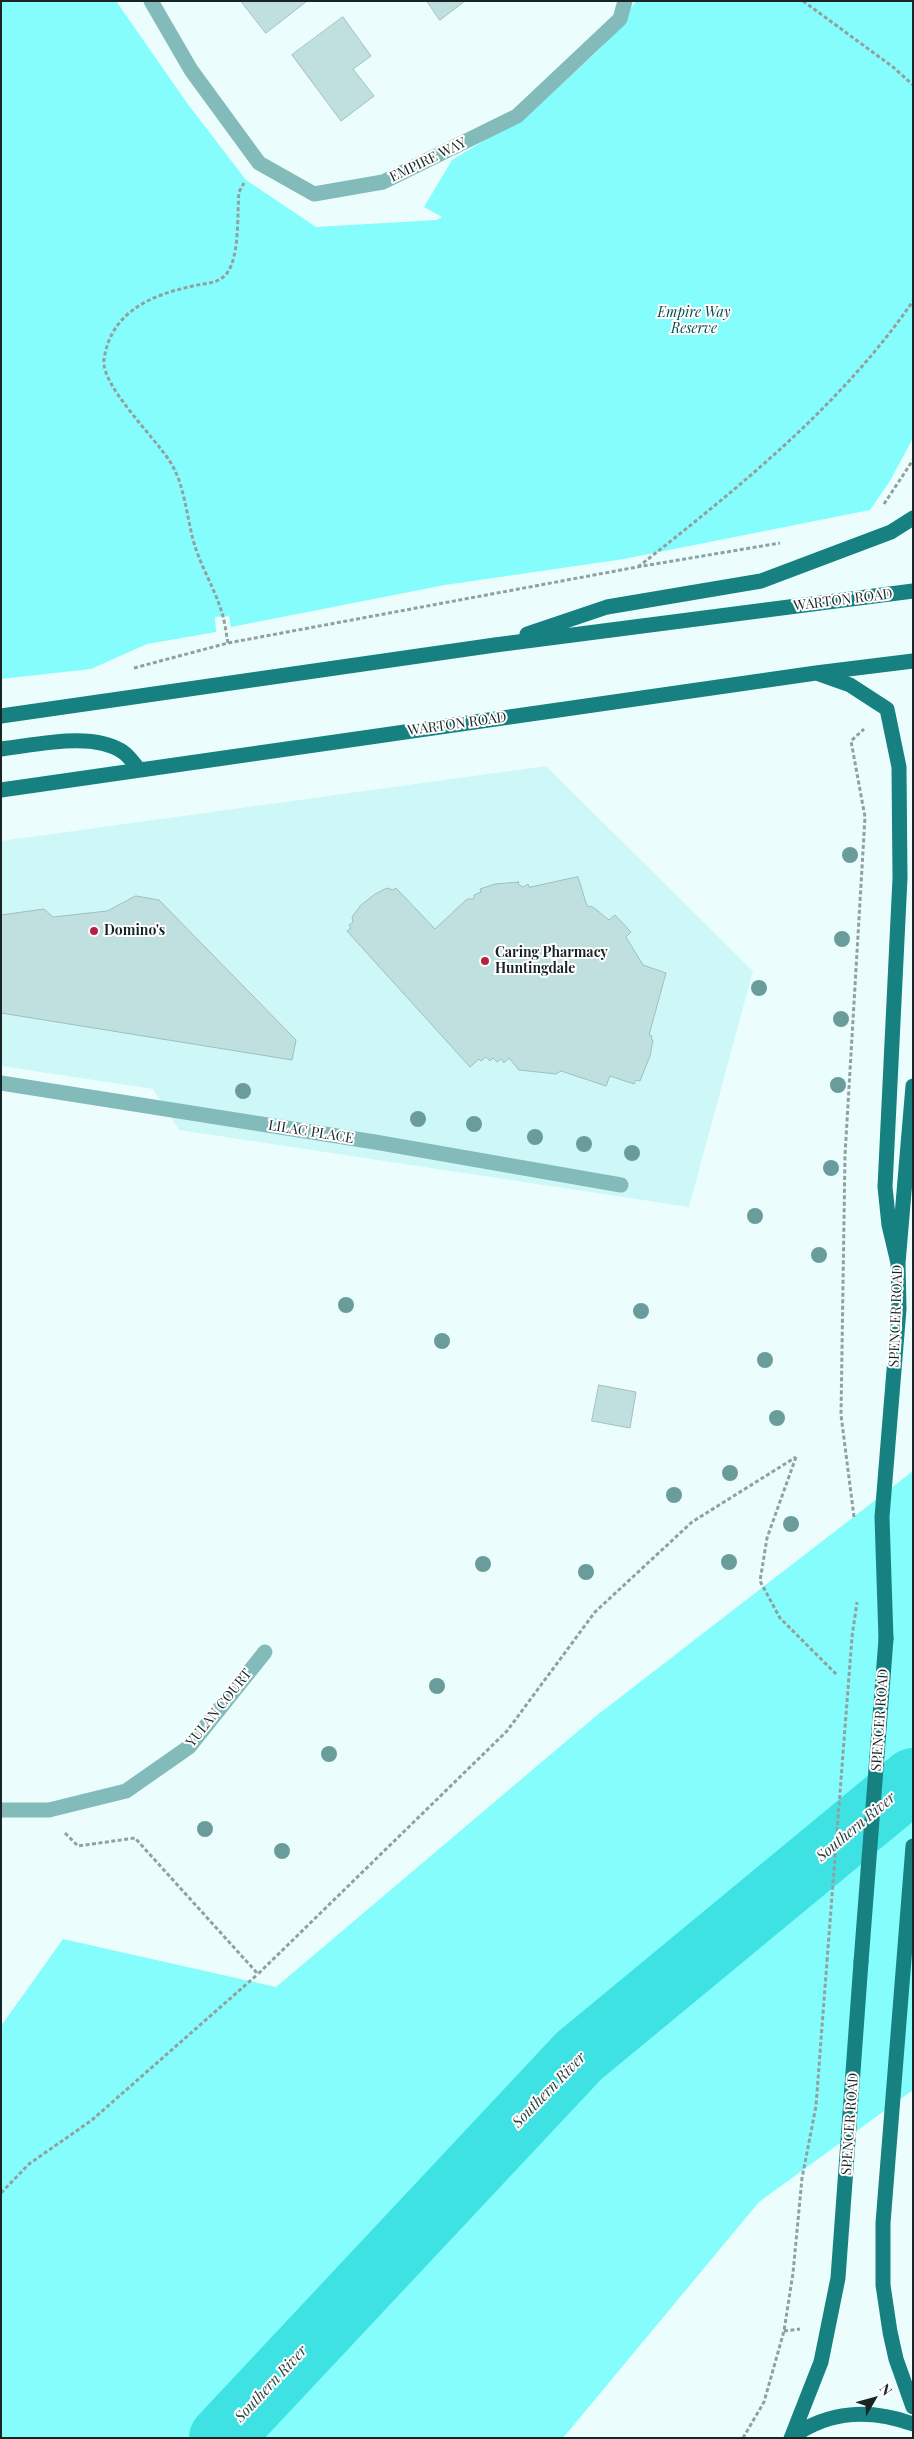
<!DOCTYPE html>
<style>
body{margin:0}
#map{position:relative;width:914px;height:2439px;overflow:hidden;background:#ebfefd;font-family:"Playfair Display",serif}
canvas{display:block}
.frame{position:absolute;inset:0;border:2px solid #192525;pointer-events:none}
.north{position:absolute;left:849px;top:2374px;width:50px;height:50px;-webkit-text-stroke:4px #fff;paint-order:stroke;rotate:52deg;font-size:14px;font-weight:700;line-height:20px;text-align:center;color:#192525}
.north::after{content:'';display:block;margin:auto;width:18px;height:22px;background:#192525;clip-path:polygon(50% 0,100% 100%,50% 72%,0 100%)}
</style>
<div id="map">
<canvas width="914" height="2439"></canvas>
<div class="frame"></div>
<div class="north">N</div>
</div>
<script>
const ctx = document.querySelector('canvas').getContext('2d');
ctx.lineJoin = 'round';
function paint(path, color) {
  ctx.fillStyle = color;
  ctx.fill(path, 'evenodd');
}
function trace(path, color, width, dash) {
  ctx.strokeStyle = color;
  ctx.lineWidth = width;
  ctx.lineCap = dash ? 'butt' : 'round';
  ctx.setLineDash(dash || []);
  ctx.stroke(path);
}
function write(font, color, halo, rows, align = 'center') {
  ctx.font = font + ' "Playfair Display",serif';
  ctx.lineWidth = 4;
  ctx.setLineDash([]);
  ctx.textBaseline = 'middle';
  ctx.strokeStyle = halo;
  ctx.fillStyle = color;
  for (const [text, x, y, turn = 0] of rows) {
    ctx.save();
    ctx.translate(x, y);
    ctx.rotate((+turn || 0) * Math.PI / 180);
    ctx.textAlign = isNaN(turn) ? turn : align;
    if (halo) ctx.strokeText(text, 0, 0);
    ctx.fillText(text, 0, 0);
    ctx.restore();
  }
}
const built = new Path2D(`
 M546,766L753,971L689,1207L179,1130L153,1089L1,1066V841Z`);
const green = new Path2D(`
 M1,1H116L187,103L246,180L316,227L436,220L442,217L424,207L452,160L530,113L601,48L636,1H913V438L890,481L870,510L624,559L445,585L231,627L229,616L215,617L216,632L147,644L91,669L1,679Z
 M913,1471V2090L759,2202L563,2438H1V2026L63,1939L276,1987L596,1716Z`);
const river = new Path2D(`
 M221,2438L579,2056L913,1780`);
const building = new Path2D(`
 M241,1H307L266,33Z
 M427,1H465L440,20Z
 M343,17L371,56L353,69L374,96L341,121L292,55Z
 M578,877L587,906L593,907L609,920L615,915L631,932L626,937L643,965L666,973L649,1035L652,1036L651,1039L653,1040L650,1056L640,1081L636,1080L634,1084L610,1076L606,1086L561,1071L556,1074L519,1070L509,1058L504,1063L501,1059L497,1062L493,1058L490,1061L486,1057L481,1061L479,1059L470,1067L347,931L351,928L349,925L353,922L352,917L361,905L375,894L387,888L393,890L396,888L435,929L467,899H474V895L481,892L480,889L495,884L519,882L518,884L523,887L528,884L529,887Z
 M136,896L159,900L296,1040L292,1060L1,1013V915L44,909L53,917L107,911Z
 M599,1385L636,1392L630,1428L592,1421Z`);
const path = new Path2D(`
 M803,1L893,67L913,85
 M884,504L913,460
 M638,567C738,488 840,407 913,301
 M228,643C226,633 225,622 222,613C215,589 201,567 194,543C186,515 185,484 169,460C154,437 101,385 104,360C110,314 148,296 189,287C202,283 218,285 227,273C240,256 237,213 239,192L244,183
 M134,668L228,643L637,567L780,543
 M796,1457L767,1538L760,1581L780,1618L837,1675
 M854,1517L841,1415L845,1155L865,817L851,741L864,729
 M852,1637L857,1602
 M65,1833L78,1846L135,1838L258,1974L507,1731L595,1612L692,1522L796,1457
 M1,2193L29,2164L92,2120L258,1974
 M784,2331L800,2329
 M743,2438L764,2402L784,2331L793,2273L802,2178L816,2106L827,1961`);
const minor = new Path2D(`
 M151,1L191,70L259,163L314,194L383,182L517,116L620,19L625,1
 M1,1083L375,1142L621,1185
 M1,1810H49L126,1791L189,1747L265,1652`);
const primary = new Path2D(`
 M527,634L607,607L761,581L891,532L913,518
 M819,674L850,685L887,709L899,767L900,878L885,1187L889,1225L898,1263
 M1,716L495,645L913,591
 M1,749C36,745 93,731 123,752C129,756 134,764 139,769
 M1,790L816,673L913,661
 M886,1639L882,1517L899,1309L898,1263L913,1086
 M913,1846L883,2223V2285L890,2332L896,2359L913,2407
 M792,2436L821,2362L838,2278L861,1962
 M791,2438C828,2410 871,2409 913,2424`);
const pathBridge = new Path2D(`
 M827,1961L852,1637`);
const primaryBridge = new Path2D(`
 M861,1962L886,1639`);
const trees = [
 [850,855],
 [842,939],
 [759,988],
 [841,1019],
 [838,1085],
 [243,1091],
 [418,1119],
 [474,1124],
 [535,1137],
 [584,1144],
 [632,1153],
 [831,1168],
 [755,1216],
 [819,1255],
 [346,1305],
 [641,1311],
 [442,1341],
 [765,1360],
 [777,1418],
 [730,1473],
 [674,1495],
 [791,1524],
 [729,1562],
 [483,1564],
 [586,1572],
 [437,1686],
 [329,1754],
 [205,1829],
 [282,1851]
];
const markers = [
 [94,931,5,"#b42141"],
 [485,961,5,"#b42141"]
];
const streetNames = [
 ["EMPIRE WAY",428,160,-26],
 ["WARTON ROAD",843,600,-7],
 ["WARTON ROAD",457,724,-8],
 ["LILAC PLACE",311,1132,9],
 ["SPENCER ROAD",896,1316,-88],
 ["YULAN COURT",219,1708,-51],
 ["SPENCER ROAD",880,1720,-86],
 ["SPENCER ROAD",850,2124,-86]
];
const parkNames = [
 ["Empire Way",694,313],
 ["Reserve",694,329]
];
const poiNames = [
 ["Domino's",104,931],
 ["Caring Pharmacy",495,953],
 ["Huntingdale",495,969]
];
const waterNames = [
 ["Southern River",856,1827,-40],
 ["Southern River",549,2090,-46],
 ["Southern River",271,2384,-47]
];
paint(built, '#cef8f8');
paint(green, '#85fdfd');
trace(river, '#3ee2e3', 64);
paint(building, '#c0e0df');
trace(building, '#a0bfbe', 1);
trace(path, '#91a1a1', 3, [4, 2.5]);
trace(minor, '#83bbba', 15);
trace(primary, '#178182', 15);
trace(pathBridge, '#91a1a1', 3, [4, 2.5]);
trace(primaryBridge, '#178182', 15);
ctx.fillStyle = '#6a9c9b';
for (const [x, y] of trees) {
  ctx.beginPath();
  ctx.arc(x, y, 8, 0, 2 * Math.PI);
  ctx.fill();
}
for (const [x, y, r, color] of markers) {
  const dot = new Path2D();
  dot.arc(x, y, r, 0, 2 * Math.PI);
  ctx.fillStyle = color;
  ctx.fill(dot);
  trace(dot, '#fff', 2);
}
write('14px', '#192525', '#fff', streetNames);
write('italic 14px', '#004b4b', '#fff', parkNames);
write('bold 14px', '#192525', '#fff', poiNames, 'left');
write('italic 15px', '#274141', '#fff', waterNames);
</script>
